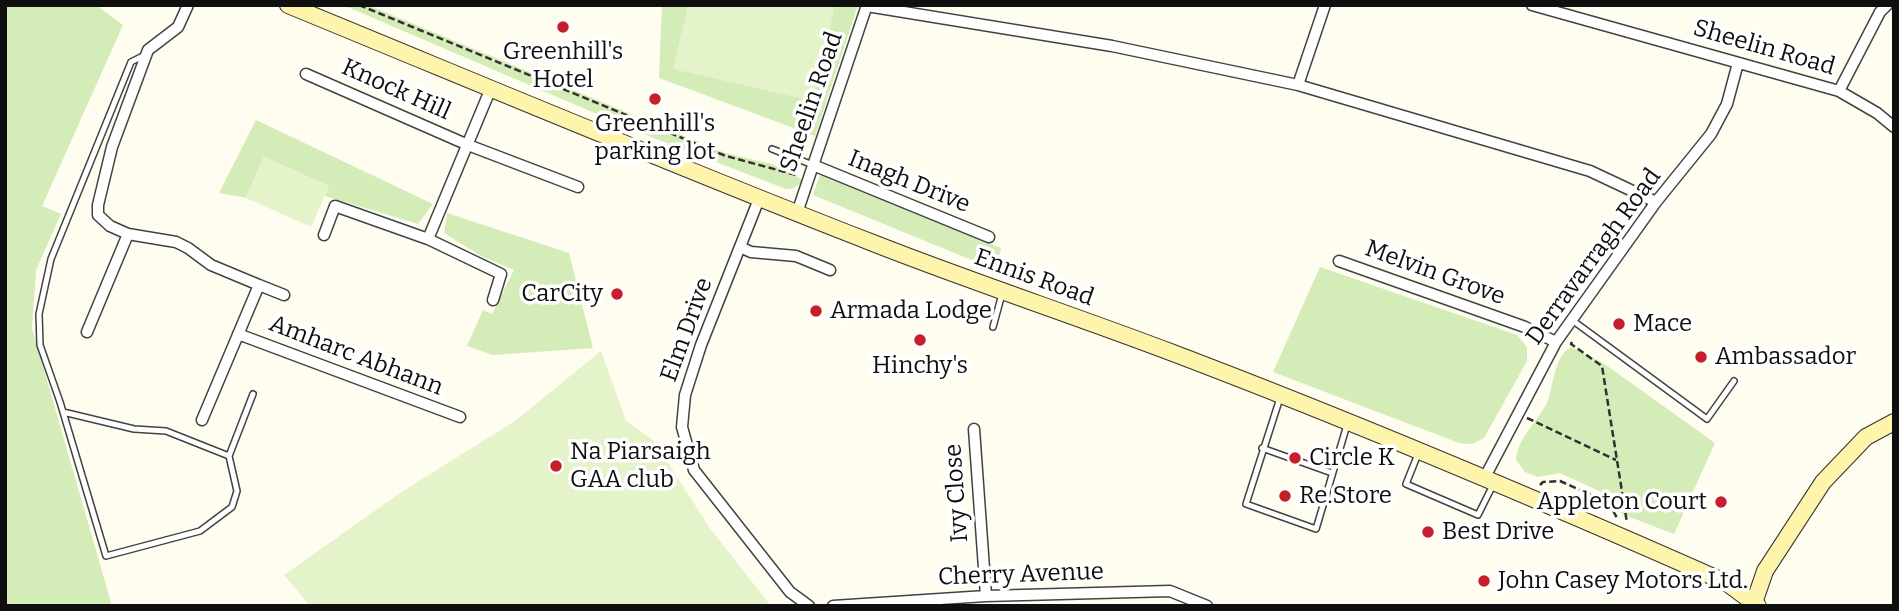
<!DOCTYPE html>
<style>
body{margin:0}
#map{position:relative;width:1899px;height:611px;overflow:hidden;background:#fffcf0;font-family:Bitter,serif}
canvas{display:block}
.frame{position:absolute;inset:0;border:7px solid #0f0f0f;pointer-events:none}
</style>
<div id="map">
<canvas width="1899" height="611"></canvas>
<div class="frame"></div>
</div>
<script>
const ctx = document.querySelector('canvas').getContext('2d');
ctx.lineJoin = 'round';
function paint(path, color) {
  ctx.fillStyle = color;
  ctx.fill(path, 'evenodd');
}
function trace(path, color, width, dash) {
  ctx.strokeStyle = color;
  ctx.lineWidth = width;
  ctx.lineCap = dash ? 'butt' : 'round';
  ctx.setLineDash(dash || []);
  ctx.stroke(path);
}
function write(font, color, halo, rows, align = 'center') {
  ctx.font = font + ' Bitter,serif';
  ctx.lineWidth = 7;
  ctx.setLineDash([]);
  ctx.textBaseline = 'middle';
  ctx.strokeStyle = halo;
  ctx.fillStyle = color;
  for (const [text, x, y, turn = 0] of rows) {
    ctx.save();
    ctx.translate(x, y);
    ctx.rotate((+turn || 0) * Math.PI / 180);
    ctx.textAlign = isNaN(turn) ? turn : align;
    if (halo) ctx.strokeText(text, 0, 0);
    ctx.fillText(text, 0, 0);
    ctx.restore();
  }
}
const green = new Path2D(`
 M5,5H96L123,25L42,206L61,214L36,270L32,328L112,606H5Z
 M343,5H368L725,153L772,164L801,179V183L793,189H786L641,133Z
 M662,5H858L815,136L659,78Z
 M256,120L433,204L418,224L325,196L329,186L264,157L246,198L219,193Z
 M820,175L1001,248L996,270L813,195Z
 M447,213L569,253L593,348L492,355L467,346L483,310L492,314L514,270L481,256L444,233Z
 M1320,267L1517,335L1527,347V361L1484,438L1472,444L1459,443L1273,372Z
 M1571,347L1603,363L1715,443L1674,534L1622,514L1610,496L1560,473L1538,477L1525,472L1516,460C1518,434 1541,421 1549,397C1553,382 1556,355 1571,347Z`);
const pitch = new Path2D(`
 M688,5H835L813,101L673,69Z
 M264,157L329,186L311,227L246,198Z
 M601,351L626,421L654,441L709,527L771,606H310L284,575L403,491L515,421Z`);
const path = new Path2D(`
 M359,5L726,156L796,175
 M1572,342L1571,344L1602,366L1627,523
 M1527,418L1616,460
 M1540,485L1543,482L1560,481L1609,503L1617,518`);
const service = new Path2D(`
 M143,56L131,62L51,259L39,314L40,345L60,402L106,556L200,531L232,507L237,491L229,456L253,394
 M772,149L813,165
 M1572,320L1707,419L1734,381
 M993,327L1002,294
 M1280,398L1246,504L1316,529L1347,425
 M63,412L134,429L166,431L229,456
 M1262,448L1332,473
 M1418,454L1406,484L1478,515L1493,485`);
const minor = new Path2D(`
 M1532,5L1839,91L1877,113L1894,127
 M867,6L1112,46L1298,85L1590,171L1656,202
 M306,74L468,145L578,187
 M1298,85L1325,5
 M1839,91L1880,12L1887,5
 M813,165L989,237
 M759,199L701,345L685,395L682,427L694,470L790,592L809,606
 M797,213L867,5
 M128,234L110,226L98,215V205L112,147L148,50L178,27L188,5
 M324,235L335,206L428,239L501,274L493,300
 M428,239L491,88
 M740,247L751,252L796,256L830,270
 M1339,261L1525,327L1556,342
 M259,285L284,295
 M87,332L128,234L176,242L188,248L211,265L259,285L202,420
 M238,334L460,417
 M974,429L986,596
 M1485,477L1556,342L1656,202L1711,134L1727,104L1738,63
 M833,606L986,596L1170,591L1207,606`);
const secondary = new Path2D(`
 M288,5C483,85 677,167 873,243C972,282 1073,315 1173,353C1360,424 1544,502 1727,583L1758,606
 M1754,603L1765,571L1823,482L1866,437L1894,422`);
const markers = [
 [563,27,7,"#c61f2b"],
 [655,99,7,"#c61f2b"],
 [617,294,7,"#c61f2b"],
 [816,311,7,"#c61f2b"],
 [1619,324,7,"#c61f2b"],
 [920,340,7,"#c61f2b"],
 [1701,357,7,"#c61f2b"],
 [1295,458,7,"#c61f2b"],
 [556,466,7,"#c61f2b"],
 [1285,496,7,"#c61f2b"],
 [1721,502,7,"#c61f2b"],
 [1428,532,7,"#c61f2b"],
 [1484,581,7,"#c61f2b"]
];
const streetNames = [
 ["Sheelin Road",1764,48,16],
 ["Knock Hill",396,90,24],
 ["Sheelin Road",812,102,-71],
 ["Inagh Drive",909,182,22],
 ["Derravarragh Road",1594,257,-54],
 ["Melvin Grove",1435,273,20],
 ["Ennis Road",1034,278,20],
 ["Elm Drive",687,330,-70],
 ["Amharc Abhann",356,356,21],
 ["Ivy Close",957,493,-94],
 ["Cherry Avenue",1021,575,-2]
];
const poiNames = [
 ["Greenhill's",563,52,"center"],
 ["Hotel",563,80,"center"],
 ["Greenhill's",655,124,"center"],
 ["parking lot",655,152,"center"],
 ["CarCity",603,294,"right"],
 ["Armada Lodge",830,311],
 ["Mace",1633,324],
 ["Ambassador",1715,357],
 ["Hinchy's",920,366,"center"],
 ["Na Piarsaigh",570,452],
 ["GAA club",570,480],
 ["Circle K",1309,458],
 ["Re.Store",1299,496],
 ["Appleton Court",1707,502,"right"],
 ["Best Drive",1442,532],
 ["John Casey Motors Ltd.",1498,581]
];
paint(green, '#d4ecb7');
paint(pitch, '#e5f3ca');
trace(service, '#424242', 8);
trace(minor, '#424242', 13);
trace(secondary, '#313131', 18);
trace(path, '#313131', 2.5, [7, 3.5]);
trace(service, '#fff', 5);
trace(minor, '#fff', 10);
trace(secondary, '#fff4ab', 16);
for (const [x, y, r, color] of markers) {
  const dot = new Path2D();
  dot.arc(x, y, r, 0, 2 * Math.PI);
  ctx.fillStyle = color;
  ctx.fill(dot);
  trace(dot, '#fff', 2.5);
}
write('24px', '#0f0f0f', '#fff', streetNames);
write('24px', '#0f0f0f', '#fff', poiNames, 'left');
</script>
